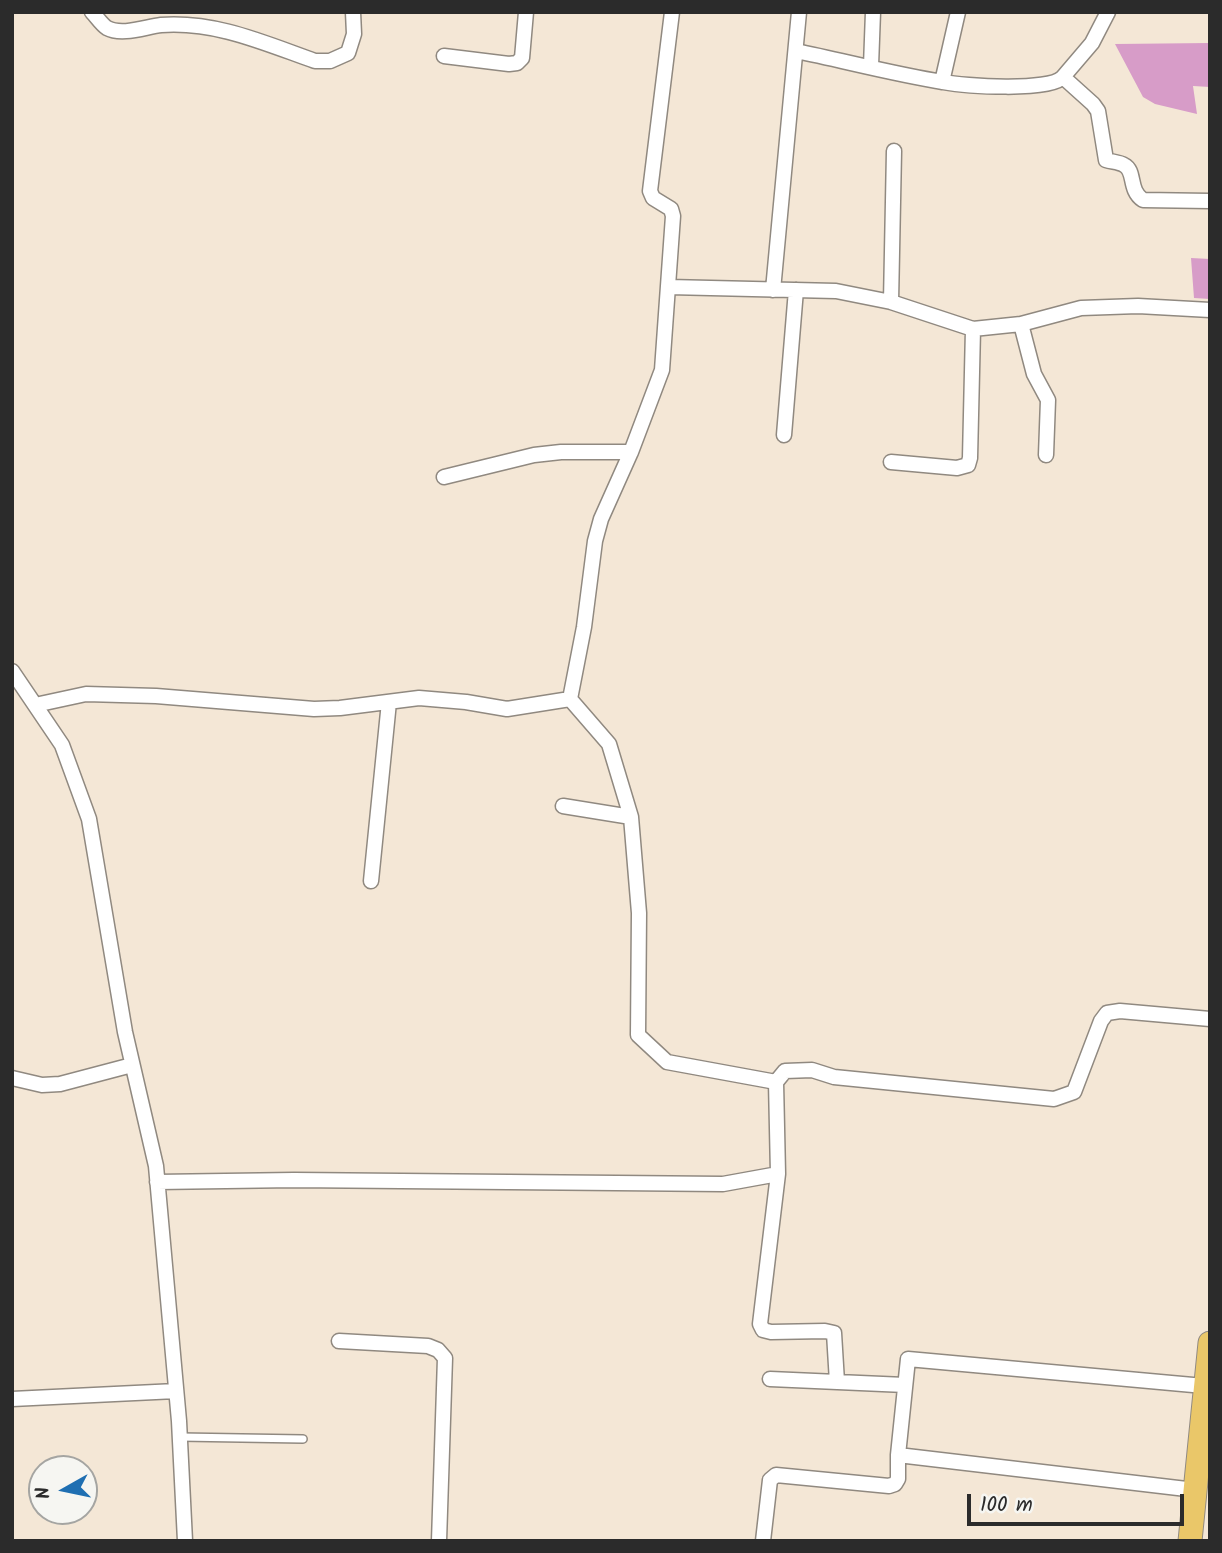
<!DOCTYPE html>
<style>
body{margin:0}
#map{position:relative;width:1222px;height:1553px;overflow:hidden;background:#f4e7d6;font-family:Kalam,sans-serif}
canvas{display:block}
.frame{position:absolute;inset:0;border:14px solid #2b2b2b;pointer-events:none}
.north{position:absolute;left:28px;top:1455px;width:70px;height:70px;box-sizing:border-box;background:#f6f6f2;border:2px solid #a5a5a2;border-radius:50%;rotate:261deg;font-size:19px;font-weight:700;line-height:28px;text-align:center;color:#2b2b2b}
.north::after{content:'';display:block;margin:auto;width:24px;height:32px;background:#1f6fb2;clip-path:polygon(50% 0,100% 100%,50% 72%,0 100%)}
.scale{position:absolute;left:967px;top:1494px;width:217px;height:32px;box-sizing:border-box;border:4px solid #2b2b2b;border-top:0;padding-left:9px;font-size:21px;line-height:24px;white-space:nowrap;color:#2b2b2b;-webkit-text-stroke:5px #f6f6f2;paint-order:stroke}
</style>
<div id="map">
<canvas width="1222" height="1553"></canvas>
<div class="frame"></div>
<div class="north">N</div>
<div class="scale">100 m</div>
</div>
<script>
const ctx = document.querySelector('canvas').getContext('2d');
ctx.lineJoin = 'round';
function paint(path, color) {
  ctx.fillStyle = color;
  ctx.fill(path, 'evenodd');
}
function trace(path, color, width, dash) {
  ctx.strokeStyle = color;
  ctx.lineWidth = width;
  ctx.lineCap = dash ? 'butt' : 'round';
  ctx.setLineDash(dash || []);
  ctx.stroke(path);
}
const building = new Path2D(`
 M1210,43V87L1193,86L1197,114L1155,104L1143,97L1115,44Z
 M1191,258L1210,259V299L1194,298Z`);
const service = new Path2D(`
 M180,1437L303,1439`);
const minor = new Path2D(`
 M92,12C97,17 101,24 107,28C122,36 145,27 161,25C216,21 264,43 315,61H330L348,53L354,34L353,12
 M796,51C845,61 893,74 943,82C964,86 1050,92 1063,77L1092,43L1108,12
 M444,56L509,64L517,63L522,58L526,12
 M871,66L873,12
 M1063,77L1093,104L1098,111L1106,160C1112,162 1119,162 1124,165C1136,171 1128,190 1143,200L1210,201
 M942,82L958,12
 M669,287L836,291L891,302L973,329L1021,324L1081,308L1138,306L1210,310
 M773,290L799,12
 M891,302L894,151
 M1021,324L1034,374L1048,400L1046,455
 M784,435L796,290
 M891,462L957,468L968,465L970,458L973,329
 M444,477L534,455L561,452H631
 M12,671L62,745L89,819L125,1032L156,1166L179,1421L185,1541
 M570,699L584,627L595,541L601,519L631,452L662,370L673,216L671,209L653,198L650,191L672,12
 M35,705L86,694L156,696L314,709L340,708L419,698L466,702L507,709L570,699L609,744L631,817L639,913L638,1035L667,1062L776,1082
 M563,806L631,817
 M371,881L389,702
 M12,1078L42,1085L60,1084L132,1065
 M157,1182L294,1180L723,1184L778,1174
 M339,1341L428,1346L438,1350L445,1358L439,1541
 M770,1379L905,1385
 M837,1382L834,1333L825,1331L771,1332L763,1330L760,1324L778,1174L776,1082L785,1071L812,1070L834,1077L1054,1099L1074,1092L1101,1021L1107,1013L1120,1011L1210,1019
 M12,1399L176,1391
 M898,1455L1195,1490
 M763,1541L770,1480L776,1475L889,1486L895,1484L898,1479V1455L908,1359L1204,1386`);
const trunk = new Path2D(`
 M1190,1541L1210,1343`);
paint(building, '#d79cc8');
trace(service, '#908980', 10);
trace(minor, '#908980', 17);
trace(trunk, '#908980', 25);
trace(service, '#fff', 7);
trace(minor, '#fff', 14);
trace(trunk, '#eac769', 23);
</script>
